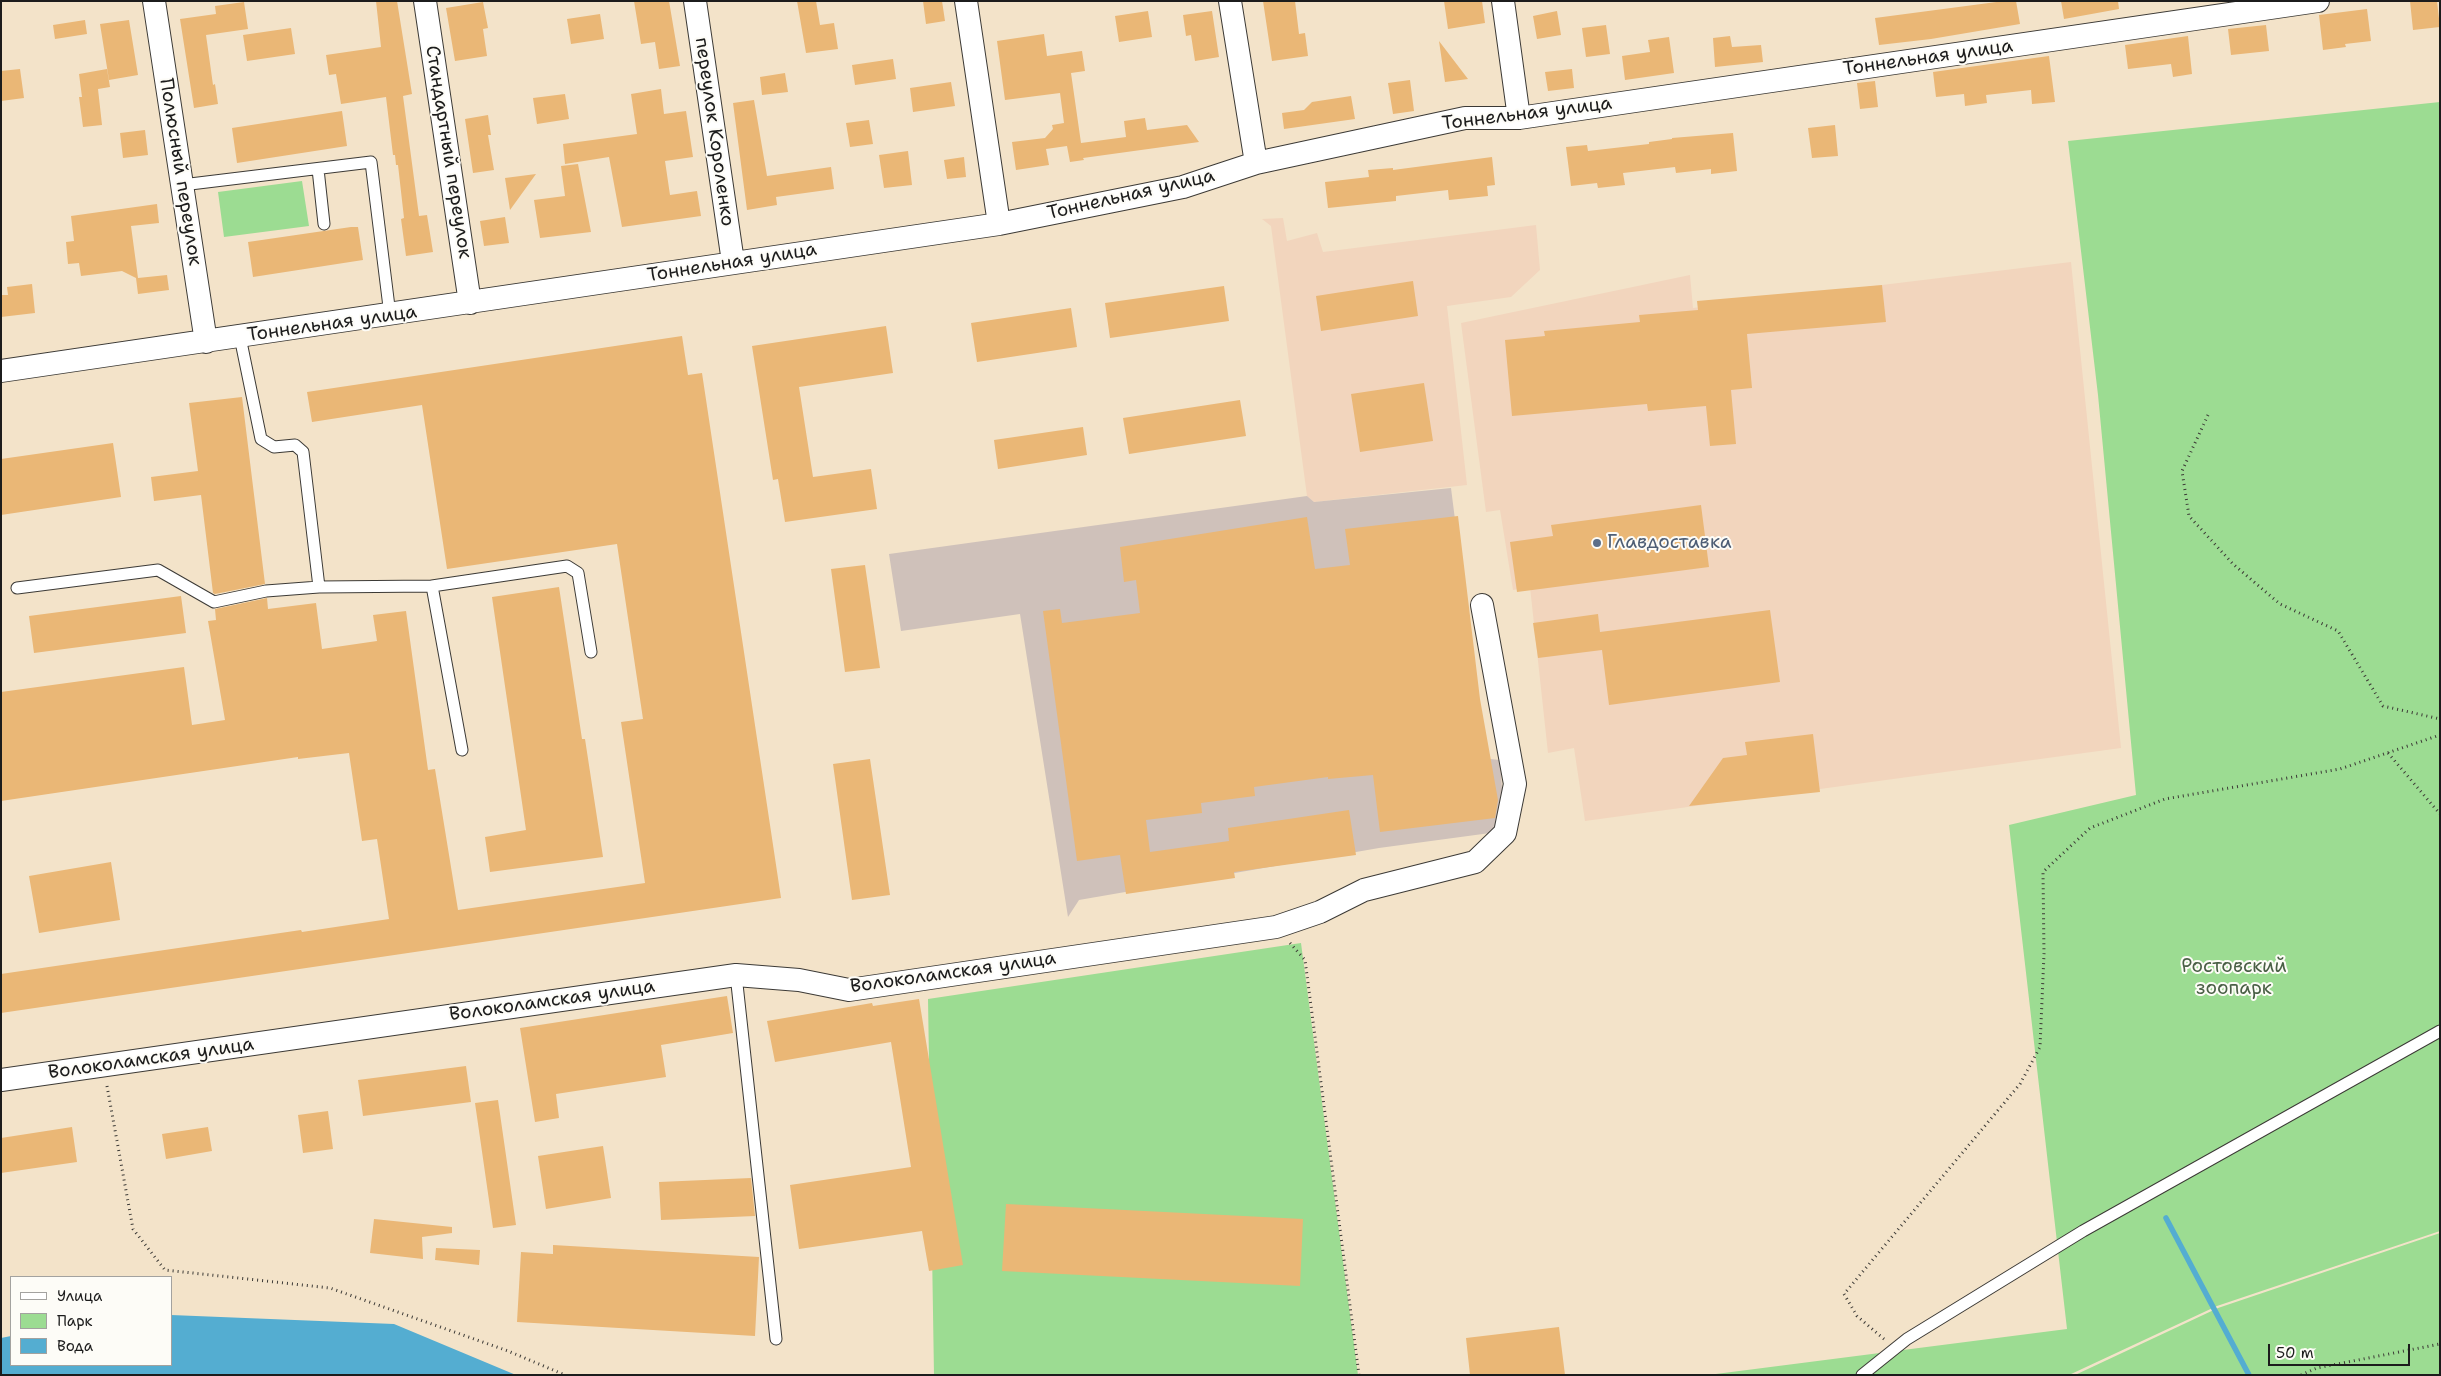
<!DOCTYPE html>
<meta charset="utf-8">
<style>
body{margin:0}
#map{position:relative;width:2441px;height:1376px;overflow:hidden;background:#f3e3c9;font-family:"Shantell Sans",sans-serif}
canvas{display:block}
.frame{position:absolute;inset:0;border:2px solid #1c1c1c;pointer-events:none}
.legend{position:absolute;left:10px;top:1276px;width:162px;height:90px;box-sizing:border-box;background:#fdfcf7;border:1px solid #a3a29f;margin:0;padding:6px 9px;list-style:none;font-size:15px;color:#1c1c1c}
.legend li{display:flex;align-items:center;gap:10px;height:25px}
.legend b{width:25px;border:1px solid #a3a29f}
.scale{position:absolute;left:2268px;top:1344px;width:142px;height:22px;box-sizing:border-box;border:2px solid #1c1c1c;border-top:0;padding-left:6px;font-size:15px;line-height:18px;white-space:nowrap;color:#1c1c1c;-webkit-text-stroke:4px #fdfcf7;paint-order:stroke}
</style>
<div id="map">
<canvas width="2441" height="1376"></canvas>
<div class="frame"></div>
<ul class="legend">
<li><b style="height:6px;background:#fff"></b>Улица</li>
<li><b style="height:14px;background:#9cdc92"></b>Парк</li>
<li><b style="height:14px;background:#54add1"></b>Вода</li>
</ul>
<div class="scale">50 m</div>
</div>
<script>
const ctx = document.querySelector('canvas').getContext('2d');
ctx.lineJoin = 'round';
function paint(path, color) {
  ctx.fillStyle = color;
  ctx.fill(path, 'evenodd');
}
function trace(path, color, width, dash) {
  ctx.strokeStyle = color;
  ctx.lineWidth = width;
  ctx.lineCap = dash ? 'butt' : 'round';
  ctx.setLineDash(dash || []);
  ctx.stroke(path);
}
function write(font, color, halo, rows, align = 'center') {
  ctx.font = font + ' "Shantell Sans",sans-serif';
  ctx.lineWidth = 4;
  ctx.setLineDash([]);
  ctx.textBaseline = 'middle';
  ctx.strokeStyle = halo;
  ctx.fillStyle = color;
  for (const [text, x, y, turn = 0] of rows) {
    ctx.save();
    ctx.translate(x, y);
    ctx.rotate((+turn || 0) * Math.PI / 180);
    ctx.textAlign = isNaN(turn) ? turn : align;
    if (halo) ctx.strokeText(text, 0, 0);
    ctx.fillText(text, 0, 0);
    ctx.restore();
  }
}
const built = new Path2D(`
 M1283,218L1287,241L1317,233L1323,252L1536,225L1540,270L1511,297L1447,306L1467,485L1314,502L1307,496L1271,226L1262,219Z
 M2071,262L2121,748L1585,821L1574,748L1548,753L1530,587L1513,590L1500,510L1486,512L1461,323L1690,275L1693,308Z`);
const industrial = new Path2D(`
 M1451,488L1477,694L1490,759L1500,760L1505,831L1379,848L1079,900L1068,917L1020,614L901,631L889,554L1307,496L1314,502Z`);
const green = new Path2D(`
 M2440,102V1231L2217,1306L2069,1375H1708L2067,1329L2009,825L2136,795L2098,395L2068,141Z
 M302,181L309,226L224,237L218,192Z
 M1301,943L1358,1375H934L928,999Z
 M2440,1233V1375H2075L2218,1308Z`);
const water = new Path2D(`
 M171,1315L394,1324L516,1375H1V1338L11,1336V1365H171Z`);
const stream = new Path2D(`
 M2166,1218L2249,1375`);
const building = new Path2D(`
 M376,1H397L412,94L403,96L419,216L427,215L433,252L406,256L401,219L404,218L398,165H396L395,155H393L386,97L341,104L336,74L329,75L326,55L381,47Z
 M634,1H669L680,66L659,69L655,42L641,44Z
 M797,1H816L820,25L834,23L838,49L806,53Z
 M923,1H942L945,21L926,24Z
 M1263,1H1295L1299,34L1305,33L1308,56L1272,61Z
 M1444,1H1482L1485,23L1448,29Z
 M2004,1H2016L2020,24L1931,39L1879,45L1875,18Z
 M2061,1H2118L2119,9L2064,19Z
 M2410,1H2437L2440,27L2413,30Z
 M244,2L248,29L206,35L213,85L215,84L218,104L194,108L180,19L216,14L215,6Z
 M483,2L488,28L483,29L487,56L455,61L446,8Z
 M2367,9L2371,41L2345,44L2346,47L2323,50L2319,15Z
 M1148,11L1152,37L1119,42L1115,16Z
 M1212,11L1219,57L1195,61L1191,35L1186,36L1183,15Z
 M1557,11L1561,35L1537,39L1533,16Z
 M600,14L604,39L571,44L567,19Z
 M85,20L87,34L55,39L53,25Z
 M129,20L138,75L109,80L100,24Z
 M1606,25L1610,54L1586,57L1582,28Z
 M2266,25L2269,51L2231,55L2228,29Z
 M291,28L295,54L247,61L243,35Z
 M1044,34L1047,56L1082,51L1085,71L1071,73L1081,143L1126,137L1124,121L1145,118L1147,130L1187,125L1199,142L1083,158L1084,160L1070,162L1067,146L1046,149L1049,165L1016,170L1012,142L1045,138L1053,129L1052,125L1064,123L1060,93L1005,100L997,41Z
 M1730,36L1732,47L1761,45L1763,62L1715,67L1713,38Z
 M2188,36L2192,74L2173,77L2171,64L2128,69L2125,45Z
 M1669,37L1674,73L1625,80L1622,56L1650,52L1648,40Z
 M1439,41L1468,79L1445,82Z
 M2049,56L2055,102L2032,104L2031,90L1986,95L1987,103L1965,106L1964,94L1936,97L1933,72Z
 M893,59L896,79L855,85L852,65Z
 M20,69L24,98L1,101V71Z
 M107,69L110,87L98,89L102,125L83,127L79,97H82L79,74Z
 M1572,69L1574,88L1548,91L1545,72Z
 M785,73L788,92L762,95L760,77Z
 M1410,80L1414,111L1393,114L1388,83Z
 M1875,81L1878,107L1860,109L1857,83Z
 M951,82L955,106L913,112L910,88Z
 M661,89L664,114L686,111L693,157L665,161L670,195L697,191L701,216L622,227L609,157L565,164L563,144L637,134L631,94Z
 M565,94L569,119L537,124L533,98Z
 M1351,96L1355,119L1284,129L1282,113L1304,110L1312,102Z
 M754,100L767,176L831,167L834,189L776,197L777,205L747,210L733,103Z
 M342,111L347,146L237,163L232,128Z
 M488,115L491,135H488L494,170L473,173L465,119Z
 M869,120L873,144L850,147L846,123Z
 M1835,125L1838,156L1812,158L1808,128Z
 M145,130L148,155L123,158L120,133Z
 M1733,133L1737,171L1711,174V169L1676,173L1675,167L1623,173L1625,185L1598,188L1597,183L1571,186L1566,147L1587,145L1588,151L1649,144V142L1672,139V138Z
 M908,151L912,185L884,188L879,155Z
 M964,157L966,177L947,179L944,160Z
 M1492,157L1495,185L1487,186L1488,196L1449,200L1448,190L1396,196V201L1328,208L1325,182L1369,177L1368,170L1393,168V170Z
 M578,164L591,232L540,238L534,200L565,196L561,166Z
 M536,174L510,210L505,178Z
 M157,204L159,223L131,226L138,278L167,275L169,290L138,294L136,278L122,271L81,276L79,263L68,264L66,242L74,241L71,216Z
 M505,217L509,243L484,246L480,221Z
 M351,227H358L363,260L253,277L248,242Z
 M1413,281L1418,316L1321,331L1316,296Z
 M32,284L35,313L1,317V295H8L7,287Z
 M1882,285L1886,322L1747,334L1752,388L1731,390L1736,444L1710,446L1706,406L1648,411L1647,404L1512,416L1505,340L1545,336L1544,331L1640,322L1639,315L1698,310L1697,301Z
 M1224,286L1229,321L1110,338L1105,303Z
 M1071,308L1077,347L977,362L971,323Z
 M886,326L893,373L799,387L813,477L871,469L877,509L785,522L778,479L773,480L752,346Z
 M682,336L688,375L702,373L781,898L1,1013V974L301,930L302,932L389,919L377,839L362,841L349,753L298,759V757L1,801V692L184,667L192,725L225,720L208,621L216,620L215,609L267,598L268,609L316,603L322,649L377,641L373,615L406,611L428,770L435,769L458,910L645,883L621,722L643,719L617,544L447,569L422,405L312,422L307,392Z
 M1424,383L1433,441L1360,452L1351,394Z
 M242,397L265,584L215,594L213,593L201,495L154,501L151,477L198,471L189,403Z
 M1240,400L1246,436L1129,454L1123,418Z
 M1083,427L1087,455L998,469L994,440Z
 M113,443L121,497L1,515V459Z
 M1701,505L1709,567L1517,592L1510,542L1553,536L1551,525Z
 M1458,516L1480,699L1498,800L1495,818L1380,832L1373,775L1328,779V777L1254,787L1255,796L1201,803L1202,813L1146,820L1150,852L1229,841L1228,828L1349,810L1356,855L1234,872L1235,878L1126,894L1120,855L1077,861L1043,611L1060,609L1062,623L1140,613L1136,580L1124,582L1120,547L1307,517L1315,569L1350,565L1345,529Z
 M865,565L880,668L845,672L831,569Z
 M559,587L582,739H585L603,857L490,872L485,837L526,830L492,597Z
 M181,596L186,633L34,653L29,616Z
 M1770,610L1780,682L1609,705L1602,650L1538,658L1533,623L1598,614L1600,632Z
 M1813,734L1820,792L1689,806L1723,758L1747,755L1745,742Z
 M870,759L890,895L852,900L833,764Z
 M111,862L120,920L39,933L29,876Z
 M727,996L733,1033L661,1045L666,1077L556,1094L559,1118L535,1122L520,1028Z
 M919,999L963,1265L929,1271L922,1231L799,1249L790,1185L911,1167L891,1042L775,1062L767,1021L872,1003L873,1006Z
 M466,1066L471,1102L363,1116L358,1080Z
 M498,1100L516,1225L493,1228L475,1103Z
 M328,1111L333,1149L303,1153L298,1115Z
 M72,1127L77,1162L1,1173V1138Z
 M208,1127L212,1151L166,1159L162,1134Z
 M603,1146L611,1198L546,1209L538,1156Z
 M751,1178L755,1216L661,1220L659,1182Z
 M1006,1204L1303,1219L1300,1286L1002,1271Z
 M374,1219L452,1227V1233L422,1237L423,1259L370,1253Z
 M553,1245L759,1257L755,1336L517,1322L521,1252L553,1254Z
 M436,1248L480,1250L479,1265L435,1260Z
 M1559,1327L1565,1375H1470L1466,1338Z`);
const path = new Path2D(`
 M2208,415L2182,471L2189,516L2233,564L2280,604L2338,631L2383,706L2440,719
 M2388,753L2440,814
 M1290,943L1305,960L1359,1375
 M107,1086L133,1229L165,1270L330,1288L508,1351L565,1375
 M1884,1339L1857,1316L1844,1294L2020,1084L2040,1047L2044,954L2043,872L2090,828L2165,799L2340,769L2440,735
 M2301,1375L2317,1368L2440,1344`);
const service = new Path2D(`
 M318,169L324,224
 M182,185L371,162L390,315
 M432,586L462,750
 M319,587L432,586L567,566L578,573L591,652
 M17,588L158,570L214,602L266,591L319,587L303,452L295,445L274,447L261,439L240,337
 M736,975L776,1339
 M1862,1375L1907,1339L2083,1231L2440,1031`);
const minor = new Path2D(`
 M154,1L206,342
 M425,1L470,303
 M695,1L733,262
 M966,1L999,224
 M1230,1L1256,163
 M1503,1L1519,118
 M1,371L999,224L1183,187L1256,163L1465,118H1519L2318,1
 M1,1080L736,975L799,980L849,990L1276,927L1320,912L1364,890L1475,862L1505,833L1515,784L1482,605`);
const markers = [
 [1597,543,5,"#5c6f8a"]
];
const streetNames = [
 ["Тоннельная улица",1928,58,-8],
 ["Тоннельная улица",1527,114,-7],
 ["переулок Короленко",714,132,82],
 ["Стандартный переулок",448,152,81],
 ["Полюсный переулок",180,172,81],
 ["Тоннельная улица",1131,195,-13],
 ["Тоннельная улица",732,263,-9],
 ["Тоннельная улица",332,324,-8],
 ["Волоколамская улица",953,973,-8],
 ["Волоколамская улица",552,1001,-8],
 ["Волоколамская улица",151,1059,-8]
];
const serviceNames = [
 ["Главдоставка",1607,543]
];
const parkNames = [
 ["Ростовский",2234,967],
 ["зоопарк",2234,989]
];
paint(built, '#f2d5bd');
paint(industrial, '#cfc1ba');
paint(green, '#9cdc92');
paint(water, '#54add1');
trace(stream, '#54add1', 5.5);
paint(building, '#eab776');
trace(service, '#3c3a36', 13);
trace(minor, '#3c3a36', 24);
trace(path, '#3c3a36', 3, [1, 4]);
trace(service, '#fff', 11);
trace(minor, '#fff', 22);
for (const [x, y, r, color] of markers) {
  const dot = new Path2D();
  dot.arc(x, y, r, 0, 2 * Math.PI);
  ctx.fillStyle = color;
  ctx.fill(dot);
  trace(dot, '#fdfcf7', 2);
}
write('19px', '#1c1c1c', '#fdfcf7', streetNames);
write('19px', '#4e5e75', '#fdfcf7', serviceNames, 'left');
write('19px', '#495f45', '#fdfcf7', parkNames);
</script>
